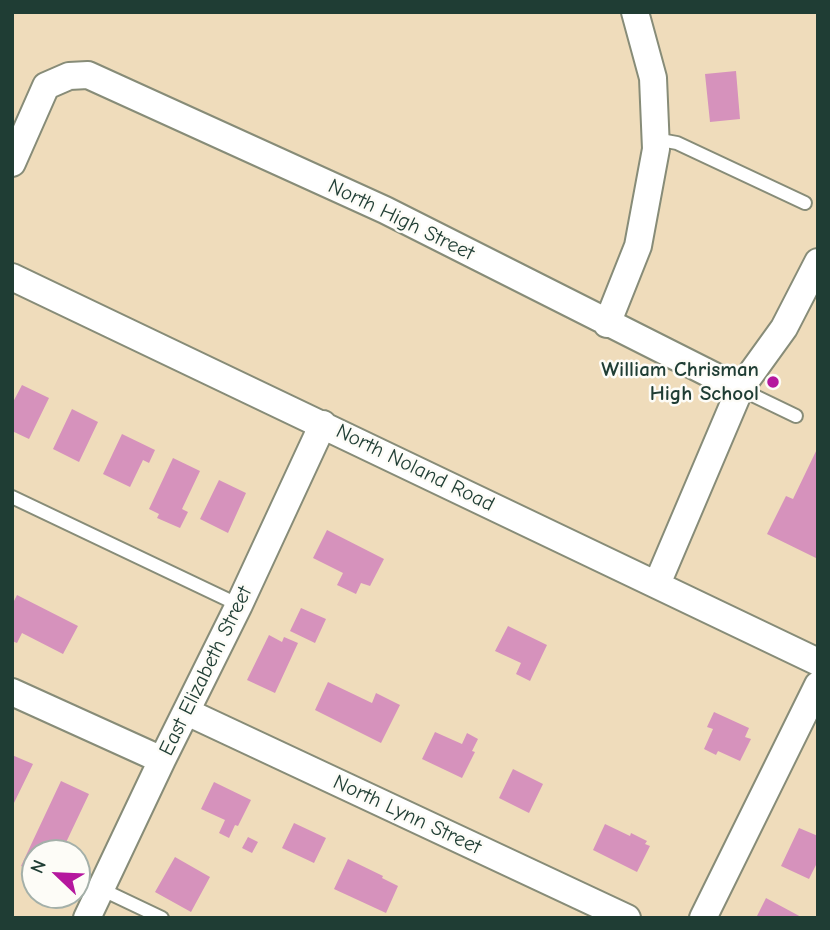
<!DOCTYPE html>
<style>
body{margin:0}
#map{position:relative;width:830px;height:930px;overflow:hidden;background:#efdcbb;font-family:"Comic Neue",sans-serif}
canvas{display:block}
.frame{position:absolute;inset:0;border:14px solid #1f3d34;pointer-events:none}
.north{position:absolute;left:21px;top:839px;width:70px;height:70px;box-sizing:border-box;background:#fdfcf7;border:2px solid #a4b0a9;border-radius:50%;rotate:293deg;font-size:19px;font-weight:700;line-height:28px;text-align:center;color:#1f3d34}
.north::after{content:'';display:block;margin:auto;width:24px;height:32px;background:#b5179e;clip-path:polygon(50% 0,100% 100%,50% 72%,0 100%)}
</style>
<div id="map">
<canvas width="830" height="930"></canvas>
<div class="frame"></div>
<div class="north">N</div>
</div>
<script>
const ctx = document.querySelector('canvas').getContext('2d');
ctx.lineJoin = 'round';
function paint(path, color) {
  ctx.fillStyle = color;
  ctx.fill(path, 'evenodd');
}
function trace(path, color, width, dash) {
  ctx.strokeStyle = color;
  ctx.lineWidth = width;
  ctx.lineCap = dash ? 'butt' : 'round';
  ctx.setLineDash(dash || []);
  ctx.stroke(path);
}
function write(font, color, halo, rows, align = 'center') {
  ctx.font = font + ' "Comic Neue",sans-serif';
  ctx.lineWidth = 5;
  ctx.setLineDash([]);
  ctx.textBaseline = 'middle';
  ctx.strokeStyle = halo;
  ctx.fillStyle = color;
  for (const [text, x, y, turn = 0] of rows) {
    ctx.save();
    ctx.translate(x, y);
    ctx.rotate((+turn || 0) * Math.PI / 180);
    ctx.textAlign = isNaN(turn) ? turn : align;
    if (halo) ctx.strokeText(text, 0, 0);
    ctx.fillText(text, 0, 0);
    ctx.restore();
  }
}
const building = new Path2D(`
 M736,71L740,119L710,122L705,74Z
 M22,385L49,398L29,439L12,431V404Z
 M72,409L98,422L79,462L53,449Z
 M122,434L155,450L149,463L143,460L130,487L103,474Z
 M818,447V559L767,534L786,496L793,499Z
 M173,458L200,471L182,509L188,512L180,528L157,518L159,514L149,509Z
 M219,480L246,493L228,533L200,519Z
 M327,530L384,559L370,586L361,583L356,594L337,585L343,573L313,558Z
 M17,595L78,626L63,654L22,633L17,643L12,641V605Z
 M301,608L326,619L315,643L290,631Z
 M508,626L547,645L530,681L516,674L521,663L495,651Z
 M269,635L282,642L284,637L298,643L275,693L247,680Z
 M328,682L372,703L376,693L400,705L381,743L315,710Z
 M714,712L749,728L745,737L751,739L740,761L718,751L716,755L704,749L713,729L707,727Z
 M435,732L462,744L467,733L478,739L472,751L475,752L462,778L422,759Z
 M12,755L33,764L12,807Z
 M513,769L543,784L529,813L499,798Z
 M61,781L89,794L61,853H35V872L21,866Z
 M214,782L251,800L238,826L235,825L229,838L219,833L225,820L201,809Z
 M294,823L326,838L314,863L282,848Z
 M605,824L630,836L631,833L647,841L645,844L650,846L637,872L593,850Z
 M799,828L818,836V861L809,879L781,866Z
 M248,837L258,842L252,853L242,848Z
 M175,857L210,877L191,912L155,892Z
 M348,859L383,876L382,878L398,886L386,913L334,889Z
 M766,898L803,918H756Z`);
const service = new Path2D(`
 M655,139L677,143L805,203
 M740,389L796,416
 M12,497L239,605
 M101,889L162,918`);
const minor = new Path2D(`
 M12,163L46,86L69,76L88,75L385,210L740,389
 M12,277L818,662
 M607,324L638,246L656,149L653,78L635,12
 M657,584L740,389L784,328L818,262
 M12,692L162,760
 M187,712L627,918
 M87,918L162,760L239,605L323,424
 M703,918L818,685`);
const markers = [
 [773,382,7,"#b5179e"]
];
const streetNames = [
 ["North High Street",401,220,26],
 ["North Noland Road",415,468,26],
 ["East Elizabeth Street",206,671,-64],
 ["North Lynn Street",407,815,25]
];
const poiNames = [
 ["William Chrisman",759,370],
 ["High School",759,394]
];
paint(building, '#d692bc');
trace(service, '#878c78', 16);
trace(minor, '#878c78', 30);
trace(service, '#fff', 12);
trace(minor, '#fff', 26);
for (const [x, y, r, color] of markers) {
  const dot = new Path2D();
  dot.arc(x, y, r, 0, 2 * Math.PI);
  ctx.fillStyle = color;
  ctx.fill(dot);
  trace(dot, '#fdfcf7', 2.5);
}
write('21px', '#1f3d34', '#fdfcf7', streetNames);
write('bold 21px', '#1f3d34', '#fdfcf7', poiNames, 'right');
</script>
